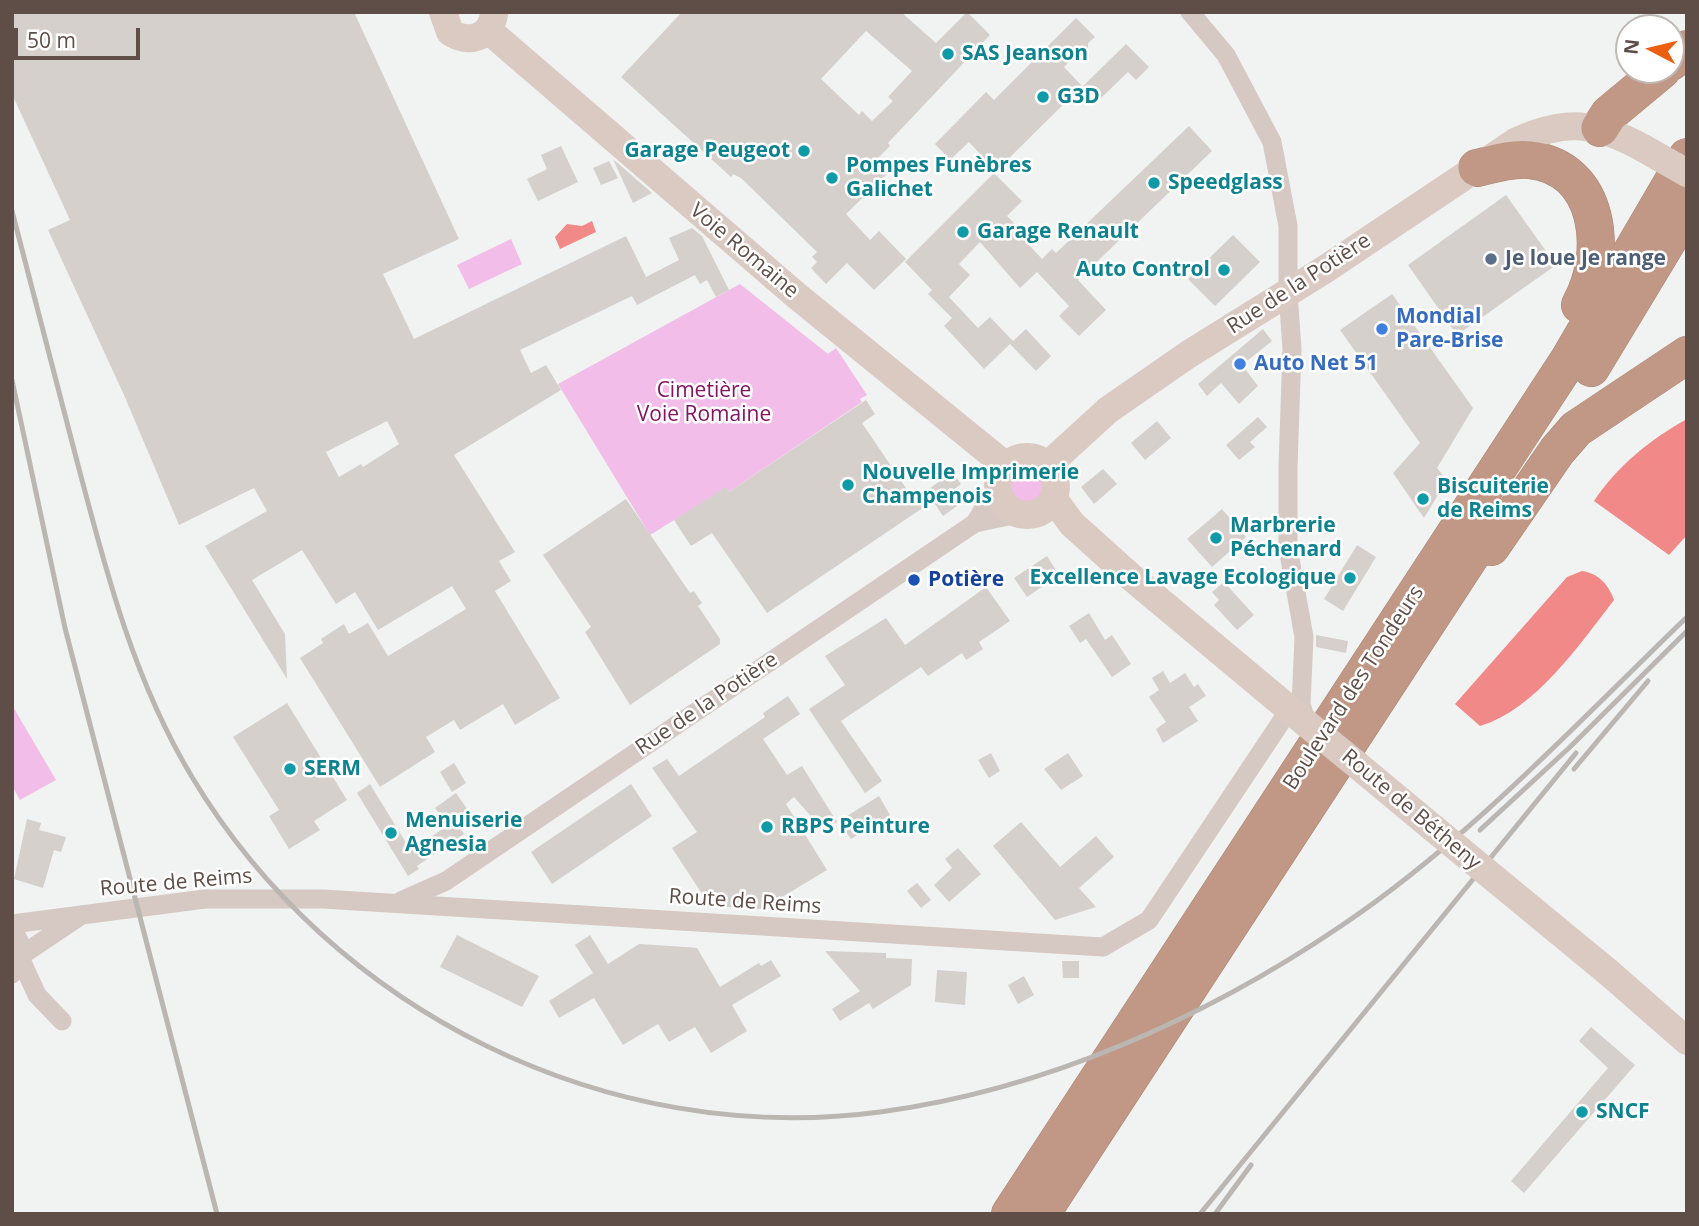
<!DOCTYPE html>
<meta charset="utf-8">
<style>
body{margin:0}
#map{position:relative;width:1699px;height:1226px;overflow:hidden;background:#f0f3f2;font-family:"Open Sans",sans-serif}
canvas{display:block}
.frame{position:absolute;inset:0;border:14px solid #5f4d47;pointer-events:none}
.north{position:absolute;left:1615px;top:14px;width:70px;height:70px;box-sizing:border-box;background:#fff;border:2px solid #bfb8b5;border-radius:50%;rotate:277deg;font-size:19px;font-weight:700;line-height:28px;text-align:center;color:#5f4d47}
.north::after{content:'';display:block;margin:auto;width:24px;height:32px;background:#ed5f10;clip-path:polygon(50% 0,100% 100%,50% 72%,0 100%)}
.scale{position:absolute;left:14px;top:28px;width:126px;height:32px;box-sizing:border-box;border:4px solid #5f4d47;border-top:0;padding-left:9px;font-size:21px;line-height:24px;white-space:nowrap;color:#5f4d47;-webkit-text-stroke:5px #fff;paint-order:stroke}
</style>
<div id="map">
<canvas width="1699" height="1226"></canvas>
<div class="frame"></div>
<div class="north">N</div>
<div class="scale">50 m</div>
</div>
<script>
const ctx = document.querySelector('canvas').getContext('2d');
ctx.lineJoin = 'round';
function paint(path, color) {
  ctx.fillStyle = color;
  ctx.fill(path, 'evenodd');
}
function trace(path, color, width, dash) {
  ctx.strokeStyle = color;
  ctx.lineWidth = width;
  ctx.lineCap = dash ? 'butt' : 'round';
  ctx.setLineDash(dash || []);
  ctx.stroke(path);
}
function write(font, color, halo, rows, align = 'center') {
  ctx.font = font + ' "Open Sans",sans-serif';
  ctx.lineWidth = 5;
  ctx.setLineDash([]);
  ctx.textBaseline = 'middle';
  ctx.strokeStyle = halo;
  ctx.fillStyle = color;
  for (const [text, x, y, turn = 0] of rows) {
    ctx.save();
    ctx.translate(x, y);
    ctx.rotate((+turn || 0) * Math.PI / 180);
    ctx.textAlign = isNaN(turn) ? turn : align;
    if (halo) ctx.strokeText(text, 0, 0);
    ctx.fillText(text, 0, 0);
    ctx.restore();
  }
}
const green = new Path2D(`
 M511,239L522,264L469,289L457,265Z
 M740,284L828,354L836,348L867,395L860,399L862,402L729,492L726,488L650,535L558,384Z
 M1006 485a20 20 0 1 1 40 0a20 20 0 1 1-40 0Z
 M12,705L56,780L20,800L12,786Z`);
const water = new Path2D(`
 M592,221L596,232L560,249L555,237L567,224L582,226Z
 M1687,419V535L1669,555L1594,501C1617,466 1651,439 1687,419Z
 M1582,571C1598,573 1609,585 1614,600C1580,644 1535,710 1480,726L1455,704L1567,577Z`);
const building = new Path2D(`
 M12,12H354L459,239L383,274L414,339L626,236L646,277L679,260L669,238L692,228L702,236L729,290L716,297L707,280L700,284L695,275L637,305L632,296L520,350L531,373L546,365L561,390L454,455L515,552L499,561L511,581L495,591L560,698L515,725L503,704L460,730L454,720L426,737L435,752L380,787L300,658L323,643L321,639L344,624L349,634L368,623L388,656L466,609L452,586L378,630L355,592L336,604L302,550L252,580L285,634L287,679L205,546L267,511L254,488L179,525L124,395L48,230L70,220L12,94ZM387,421L399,444L363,467L361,464L339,477L326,452Z
 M682,12H901L936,43L967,12L990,35L888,143L890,146L878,158L890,171L846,214L870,240L879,231L906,259L874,290L847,263L826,284L811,268L817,262L812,257L817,252L741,178L733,174L731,177L621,77ZM866,31L912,71L888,97L893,101L872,121L862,111L859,115L821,79Z
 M1076,18L1095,37L1088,43V50H1081L1064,67L1082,86L996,171L969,142L950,160L935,144L986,92L994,100Z
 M1126,44L1149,67L1136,80L1128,72L1099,100L1083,86Z
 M1189,126L1212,151L1078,280L1106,310L1079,336L1059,316L1069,306L1037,272L1020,288L980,242L959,264L970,275L949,297L978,328L990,317L1013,341L1026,329L1051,356L1036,371L1010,344L984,369L944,326L952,318L928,294L932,290L905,262L994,173L1022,201L1007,216L1019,228L1016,231L1042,259L1052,249L1056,253Z
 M561,146L578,182L538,201L527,179L547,169L541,155Z
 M613,159L652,193L633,203Z
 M609,161L618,178L601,185L593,168Z
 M1506,195L1556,265L1457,335L1408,265Z
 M1233,235L1260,262L1215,306L1188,279Z
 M1392,294L1473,408L1437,468L1447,480L1424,518L1393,473L1420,443L1340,330Z
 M1263,329L1272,341L1242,365L1258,386L1239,404L1221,383L1207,396L1198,384Z
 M866,400L875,414L862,423L914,500L952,472L961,484L948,494L957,506L943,516L933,501L767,613L712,533L691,546L674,520L726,487L729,492Z
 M1258,417L1267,427L1250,442L1255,447L1239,460L1226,445Z
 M1157,421L1171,438L1145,460L1131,443Z
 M1103,469L1117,484L1094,504L1081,487Z
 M626,499L690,593L694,591L702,603L698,606L720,639V644L630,705L585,632L591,627L543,555Z
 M1222,509L1246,537L1212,567L1187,539Z
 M1357,545L1376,557L1343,611L1324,599Z
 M1047,556L1059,575L1027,597L1014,578Z
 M1224,582L1254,615L1237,630L1214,605L1219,600L1212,592Z
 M986,587L1010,621L979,642L983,649L966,660L962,653L928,676L921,667L841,721L882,781L865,793L809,709L845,685L825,656L886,618L905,645Z
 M1089,613L1105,640L1112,635L1131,664L1112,677L1086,639L1080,643L1069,626Z
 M1316,635L1348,641L1346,653L1316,647Z
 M1163,671L1170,683L1185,673L1194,687L1198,684L1206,696L1189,707L1198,721L1163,743L1156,729L1166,722L1149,697L1159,690L1152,678Z
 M788,696L800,714L763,739L787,775L802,766L837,822L823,830L794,797L786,804L827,870L762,909L710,906L672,848L697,832L652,768L667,759L679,776L765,717L763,713Z
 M287,703L347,800L314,821L320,830L289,849L269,816L279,810L233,737Z
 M991,753L1000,771L989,778L978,760Z
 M1068,753L1083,776L1061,790L1044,769Z
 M454,763L466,783L452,792L440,772Z
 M370,784L411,851L448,825L435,808L456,793L470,813L456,822L464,834L417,866L419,869L408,876L357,793Z
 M631,784L652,816L552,884L531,852Z
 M879,796L890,815L851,839L839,821Z
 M27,819L41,823L39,830L66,837L61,852L54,850L43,888L14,879Z
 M1021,822L1060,867L1096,836L1114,857L1079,888L1096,907L1055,920L993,846Z
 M958,848L981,874L949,902L934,885L952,868L945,859Z
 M917,883L931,900L921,908L907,891Z
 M457,935L539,976L522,1007L440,967Z
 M590,935L608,964L639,944L686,947L697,948L720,987L759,963L761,966L771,960L781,976L732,1005L747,1031L711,1053L695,1027L669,1042L658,1024L623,1045L594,998L559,1018L549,1001L593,973L575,945Z
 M825,951L886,953V958L912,959L911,985L873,1009L869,1003L840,1021L832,1009L860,991Z
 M1062,961H1079V978H1063Z
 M937,970L967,972L965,1005L935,1002Z
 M1024,976L1034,995L1018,1004L1008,985Z
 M1591,1027L1635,1065L1524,1193L1511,1181L1608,1068L1579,1041Z`);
const street = new Path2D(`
 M1190,12L1226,55L1272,142L1288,226V293L1292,349L1288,467V548L1304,637L1301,704L1307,724
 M975,523L1018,514
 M401,901L446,881L975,523L997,486
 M12,924L205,899H323L1103,947L1149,920L1289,710
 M12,930C24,944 25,961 12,974
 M22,955L80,916
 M21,960L37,995L62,1021`);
const secondary = new Path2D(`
 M443,12L450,32C469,45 491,37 494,14
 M488,30L797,296L1005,465
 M998 486a29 29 0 1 1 58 0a29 29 0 1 1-58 0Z
 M1048,465L1108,410L1189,354L1324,270L1517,141C1566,119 1596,122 1643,148
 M1053,498L1072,524L1131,577L1307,724
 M1356,764L1433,828
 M1608,972L1687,1041`);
const highway = new Path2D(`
 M1671,62L1687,49
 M1600,128L1609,114L1662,70
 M1477,168C1493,164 1512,158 1530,160C1601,168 1609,253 1580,305
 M1591,368L1687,209
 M1491,547L1557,451L1576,429L1687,355
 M1010,1214L1568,361L1687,157
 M1041,1214L1496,517`);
const rail = new Path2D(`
 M12,211C34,296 56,380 78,465C106,572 134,681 192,777C333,1012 608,1148 880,1112C1045,1090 1205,1018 1341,926C1469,840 1576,724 1687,617
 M12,380L65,628L217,1214
 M1574,769L1648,681
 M1480,830L1570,747L1687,631
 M1200,1214L1576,753
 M1215,1214L1251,1165`);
const secondaryBridge = new Path2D(`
 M1643,148L1687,173
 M1307,724L1356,764
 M1433,828L1608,972`);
const markers = [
 [948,54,7,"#0f9aa8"],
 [1043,97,7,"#0f9aa8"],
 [804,151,7,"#0f9aa8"],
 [832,178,7,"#0f9aa8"],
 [1154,183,7,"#0f9aa8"],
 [963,232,7,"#0f9aa8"],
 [1491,259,7,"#5c6f8a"],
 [1224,270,7,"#0f9aa8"],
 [1382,329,7,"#3f7fe0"],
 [1240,364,7,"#3f7fe0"],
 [848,485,7,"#0f9aa8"],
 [1423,499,7,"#0f9aa8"],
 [1216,538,7,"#0f9aa8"],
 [1350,578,7,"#0f9aa8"],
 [914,580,7,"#1a4fb4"],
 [290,769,7,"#0f9aa8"],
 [767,827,7,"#0f9aa8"],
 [391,833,7,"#0f9aa8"],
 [1582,1112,7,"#0f9aa8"]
];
const cultureNames = [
 ["SAS Jeanson",962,54],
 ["G3D",1057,97],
 ["Garage Peugeot",790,151,"right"],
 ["Pompes Funèbres",846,166],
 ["Galichet",846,190],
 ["Speedglass",1168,183],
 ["Garage Renault",977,232],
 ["Auto Control",1210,270,"right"],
 ["Nouvelle Imprimerie",862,473],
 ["Champenois",862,497],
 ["Biscuiterie",1437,487],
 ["de Reims",1437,511],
 ["Marbrerie",1230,526],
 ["Péchenard",1230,550],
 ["Excellence Lavage Ecologique",1336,578,"right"],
 ["SERM",304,769],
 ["Menuiserie",405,821],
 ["Agnesia",405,845],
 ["RBPS Peinture",781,827],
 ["SNCF",1596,1112]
];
const streetNames = [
 ["Voie Romaine",744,251,40],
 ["Rue de la Potière",1299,284,-33],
 ["Boulevard des Tondeurs",1354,688,-57],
 ["Rue de la Potière",707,704,-34],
 ["Route de Bétheny",1411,810,40],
 ["Route de Reims",176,883,-5],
 ["Route de Reims",745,902,4]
];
const serviceNames = [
 ["Je loue Je range",1505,259]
];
const shopNames = [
 ["Mondial",1396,317],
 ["Pare-Brise",1396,341],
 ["Auto Net 51",1254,364]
];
const parkNames = [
 ["Cimetière",704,391],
 ["Voie Romaine",704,415]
];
const transitNames = [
 ["Potière",928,580]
];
paint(green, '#f2bde8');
paint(water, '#f18988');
paint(building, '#d5d0cc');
trace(highway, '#ad8471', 38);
trace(street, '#d6c8c3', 19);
trace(secondary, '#dacac2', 28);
trace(highway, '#c19886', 37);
trace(rail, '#bbb6b2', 5);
trace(secondaryBridge, '#dacac2', 28);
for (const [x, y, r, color] of markers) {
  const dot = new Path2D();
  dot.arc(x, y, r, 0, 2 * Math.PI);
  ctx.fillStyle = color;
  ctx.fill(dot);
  trace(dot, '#fff', 2.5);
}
write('bold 21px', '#0d838f', '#fff', cultureNames, 'left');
write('21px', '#5f4d47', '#fff', streetNames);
write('bold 21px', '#4e5e75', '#fff', serviceNames, 'left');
write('bold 21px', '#366cbe', '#fff', shopNames, 'left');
write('21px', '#851363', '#fff', parkNames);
write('bold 21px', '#164399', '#fff', transitNames, 'left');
</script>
